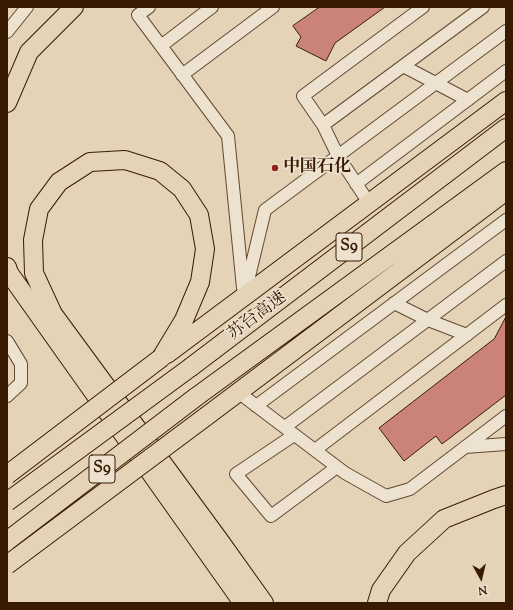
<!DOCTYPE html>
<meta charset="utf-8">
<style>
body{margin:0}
#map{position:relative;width:513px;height:610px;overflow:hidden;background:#e4d3b7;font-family:"Sorts Mill Goudy",serif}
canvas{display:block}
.frame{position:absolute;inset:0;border:8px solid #391b02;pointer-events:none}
.north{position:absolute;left:461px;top:558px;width:40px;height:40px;-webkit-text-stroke:3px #ede2d0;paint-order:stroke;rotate:172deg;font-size:11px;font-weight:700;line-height:16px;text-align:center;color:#391b02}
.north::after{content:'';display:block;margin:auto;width:14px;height:18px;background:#391b02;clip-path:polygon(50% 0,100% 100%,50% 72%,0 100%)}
</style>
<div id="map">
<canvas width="513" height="610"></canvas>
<div class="frame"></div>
<div class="north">N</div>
</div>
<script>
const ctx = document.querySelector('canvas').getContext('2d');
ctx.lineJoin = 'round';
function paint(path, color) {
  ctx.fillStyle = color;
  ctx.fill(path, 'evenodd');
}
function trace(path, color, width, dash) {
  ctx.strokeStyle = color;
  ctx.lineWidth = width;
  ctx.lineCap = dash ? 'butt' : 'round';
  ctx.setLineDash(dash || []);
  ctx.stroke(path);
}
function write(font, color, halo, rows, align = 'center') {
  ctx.font = font + ' "Sorts Mill Goudy","Noto Serif SC",serif';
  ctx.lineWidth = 3.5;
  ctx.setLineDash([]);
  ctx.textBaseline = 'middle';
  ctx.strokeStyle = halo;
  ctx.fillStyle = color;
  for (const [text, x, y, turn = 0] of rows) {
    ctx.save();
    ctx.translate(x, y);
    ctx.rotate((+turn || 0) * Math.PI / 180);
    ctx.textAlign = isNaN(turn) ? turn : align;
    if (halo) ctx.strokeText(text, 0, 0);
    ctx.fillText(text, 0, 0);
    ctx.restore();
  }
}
const building = new Path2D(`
 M320,7H385L335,43L326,61L296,46L301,37L293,26Z
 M506,317V395L442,444L436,436L404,461L379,428L494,339Z`);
const minor = new Path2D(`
 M149,7L138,15L228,136L243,288
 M7,32L27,7
 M161,46L212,7
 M403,66L468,100
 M182,75L273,7
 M323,125L483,7
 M356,184L506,71
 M369,203L338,156L323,125L303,96L423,7
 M244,297L265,210L506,31
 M394,303L428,320L467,335
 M7,341L21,364V383L7,396
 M238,392L345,473L386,496L410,489L506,416
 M256,406L506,220
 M285,427L506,261
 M294,435L236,474L271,516L337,467
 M465,447L506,444
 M315,450L506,305`);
const highway = new Path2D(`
 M7,103L29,52L74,7
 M7,267L9,273L243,603
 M167,354L506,101
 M161,358L184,320L200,282L205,249L199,215L182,189L160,171L125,160L90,162L59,182L39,209L33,240L34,273L53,314L219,540L264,603
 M191,367L506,128
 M196,397L506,171
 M204,418L506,191
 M377,603L381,590L407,553L444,519L494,499L506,495`);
const highwayBridge = new Path2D(`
 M7,475L161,358
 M7,502L191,367
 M7,541L196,397
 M7,565L204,418`);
const markers = [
 [275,168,4,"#8f2418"]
];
const shields = [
 [349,247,26],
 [102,469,26]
];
const shieldNames = [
 ["S9",349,247],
 ["S9",102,469]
];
const poiNames = [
 ["中国石化",283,168]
];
const streetNames = [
 ["苏台高速",258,317,-37]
];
paint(building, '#cb8377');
trace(building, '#391b02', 1);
trace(minor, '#64492f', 14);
trace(highway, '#391b02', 20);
trace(minor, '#ede2d0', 12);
trace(highway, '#e4d3b7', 18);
trace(highwayBridge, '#391b02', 20, []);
trace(highwayBridge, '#e4d3b7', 18);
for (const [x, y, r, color] of markers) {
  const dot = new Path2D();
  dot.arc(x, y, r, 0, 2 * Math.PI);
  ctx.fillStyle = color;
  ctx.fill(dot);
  trace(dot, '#ede2d0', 1.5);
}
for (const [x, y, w] of shields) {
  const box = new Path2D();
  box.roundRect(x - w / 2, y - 14, w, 28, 3);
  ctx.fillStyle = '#ede2d0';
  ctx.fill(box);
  trace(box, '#391b02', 1);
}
write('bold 16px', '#391b02', null, shieldNames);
write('bold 17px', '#391b02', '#ede2d0', poiNames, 'left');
write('17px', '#391b02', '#ede2d0', streetNames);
</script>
